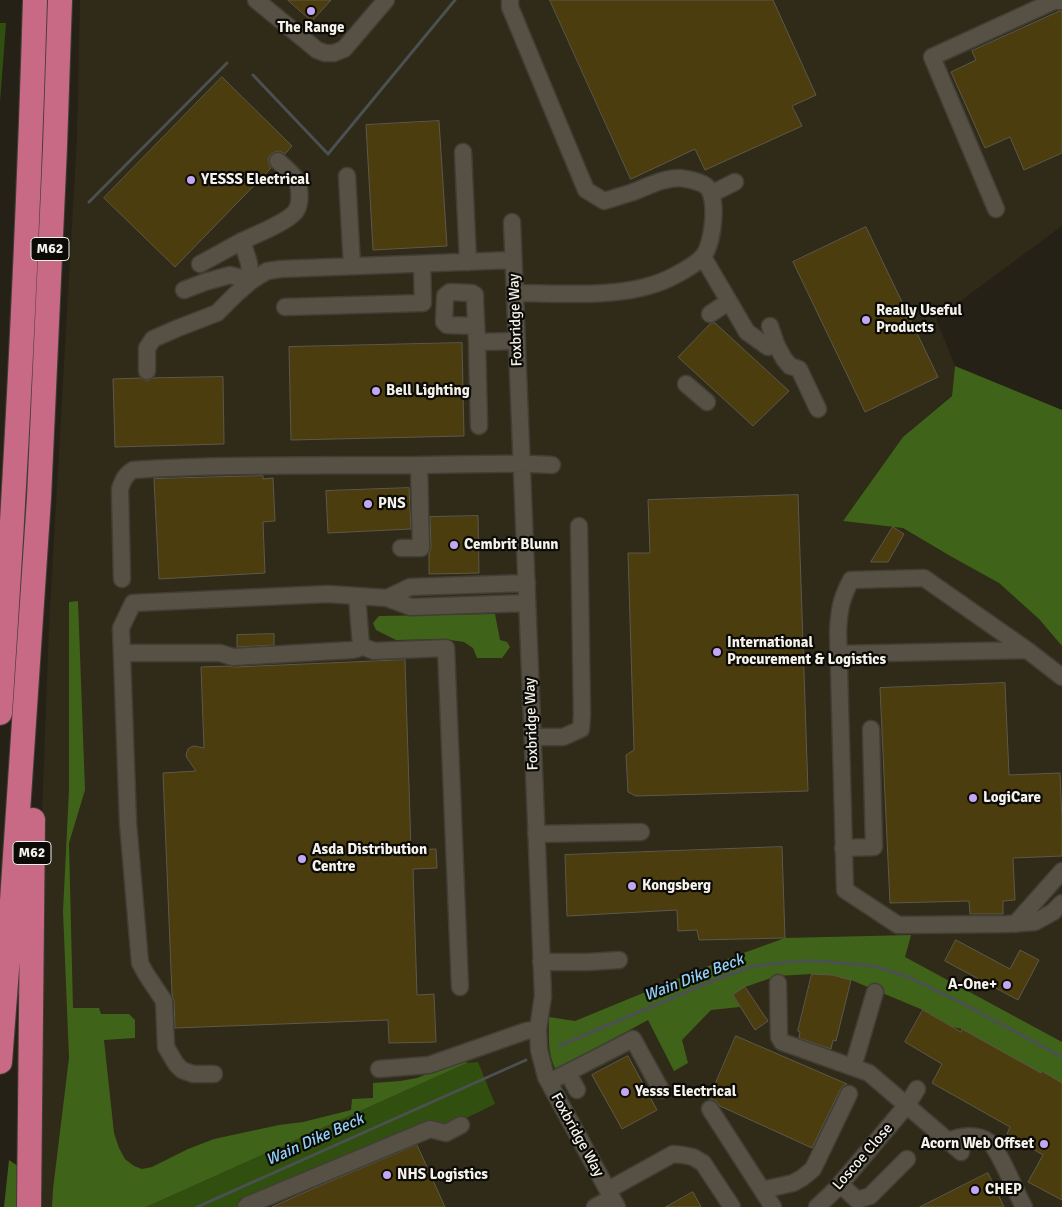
<!DOCTYPE html>
<style>
body{margin:0}
canvas{display:block;background:#252116}
</style>
<canvas width="1062" height="1207"></canvas>
<script>
const ctx = document.querySelector('canvas').getContext('2d');
ctx.lineJoin = 'round';
function paint(path, color) {
  ctx.fillStyle = color;
  ctx.fill(path, 'evenodd');
}
function trace(path, color, width, dash) {
  ctx.strokeStyle = color;
  ctx.lineWidth = width;
  ctx.lineCap = dash ? 'butt' : 'round';
  ctx.setLineDash(dash || []);
  ctx.stroke(path);
}
function write(font, color, halo, rows, align = 'center') {
  ctx.font = font + ' Signika,sans-serif';
  ctx.lineWidth = 4.5;
  ctx.setLineDash([]);
  ctx.textBaseline = 'middle';
  ctx.strokeStyle = halo;
  ctx.fillStyle = color;
  for (const [text, x, y, turn = 0] of rows) {
    ctx.save();
    ctx.translate(x, y);
    ctx.rotate((+turn || 0) * Math.PI / 180);
    ctx.textAlign = isNaN(turn) ? turn : align;
    if (halo) ctx.strokeText(text, 0, 0);
    ctx.fillText(text, 0, 0);
    ctx.restore();
  }
}
const built = new Path2D(`
 M80,0H1062V226L936,319L955,366L952,395L903,437L843,521L903,528L952,557L999,583L1039,619L1062,646V1207H37L38,920L49,627L77,138Z`);
const green = new Path2D(`
 M0,23H6L0,102Z
 M478,1062L495,1104L452,1125L430,1121L239,1200L241,1207H146L467,1063Z`);
const forest = new Path2D(`
 M955,366L1062,410V646L1039,619L999,583L952,557L903,528L843,521L903,437L952,396Z
 M78,601L85,790L69,843L73,1008H99L101,1014H129L135,1020V1038L104,1040L114,1133L119,1148L125,1159L134,1166L142,1169L152,1167L188,1149L214,1139L279,1125L303,1122L351,1110L352,1099L373,1098V1083L400,1081L417,1078L464,1059L467,1063L146,1207H52L53,1189L69,1058L63,911L69,790V602Z
 M495,614L500,640L507,642L510,647L502,658H477L473,648L464,642L444,639L396,640L376,630L373,623L379,616Z
 M911,935L905,957L1062,1042V1085L962,1029L953,1027L923,1010L851,980L832,975L812,974L777,976L745,987L733,995L740,1007L711,1010L682,1040L688,1063L674,1071L648,1020L556,1070C547,1054 549,1034 549,1017L575,1021L716,963L785,938Z
 M9,1160L18,1166L19,1207H4Z`);
const stream = new Path2D(`
 M253,75L328,154L455,0
 M89,202L227,63
 M559,1046L717,979L754,966L798,961H818L874,966L908,977L960,1002L1062,1057
 M197,1207L526,1060`);
const building = new Path2D(`
 M288,0H331L312,21Z
 M550,0H773L816,95L792,106L802,126L705,170L695,149L631,179Z
 M1060,11H1062V153L1024,170L1010,137L985,148L951,72L976,60L972,51Z
 M222,77L292,146L285,154L280,151L275,152L271,154L268,159L269,164L271,168L175,267L104,198Z
 M439,121L447,246L373,250L366,125Z
 M866,227L938,377L865,412L793,262Z
 M715,323L789,391L753,426L678,357L710,324Z
 M462,343L464,436L291,440L289,347Z
 M223,377L224,444L115,447L113,379L141,378L147,381L154,378Z
 M263,476V479L273,478L275,521L263,522L265,573L159,579L154,479Z
 M409,488L411,529L328,533L326,491Z
 M798,495L808,791L636,796L628,792L626,755L634,750L628,553H650L648,500Z
 M478,516L479,573L429,574V554L431,548L430,517Z
 M893,527L904,534L888,562H871Z
 M274,634V645L237,647V635Z
 M405,660L411,850L436,849L437,868L413,869L417,995L434,994L436,1042L389,1043L388,1020L175,1028L174,1001L172,994L163,773L196,771L187,758L186,755L188,749L191,747L194,746L204,748L201,667L229,666L234,667Z
 M1005,683L1009,775L1060,773L1062,820V856L1013,858L1015,900L1003,901V914H970L969,901L890,903L880,688Z
 M782,847L785,938L699,940L697,930L678,931L677,910L567,916L565,855Z
 M956,940L1010,969L1020,950L1039,960L1018,1000L945,961Z
 M812,974L832,975L851,980L836,1041L833,1040L831,1049L799,1038L800,1032L798,1031Z
 M745,987L768,1021L755,1030L733,995Z
 M923,1010L961,1032L962,1029L1041,1073L1042,1071L1062,1083V1200L1028,1182L1043,1155L1007,1134L1010,1127L932,1083L942,1064L905,1042Z
 M736,1036L847,1084L843,1086L840,1090L812,1148L720,1106L715,1100L709,1099Z
 M628,1056L657,1110L622,1129L592,1075Z
 M417,1145L445,1207H272L319,1186Z
 M988,1173L1004,1207H920Z
 M693,1192L701,1207H666Z`);
const minor = new Path2D(`
 M256,0L317,50L325,53H334L344,49L386,0
 M510,0V7L586,190L604,201C614,198 624,195 633,192C649,186 663,178 680,178C687,179 701,182 706,186C719,197 713,242 704,255C697,265 668,280 655,284C615,298 558,293 515,293
 M463,152L468,262
 M347,176L352,266
 M711,194L735,182
 M996,209L932,57L1054,1H1062
 M512,222L543,996L538,1029L539,1050L546,1077L553,1090L617,1207
 M703,257L747,332L768,347L776,344L770,326
 M200,264L242,241
 M184,290L205,282L230,275L251,281L249,263L242,241C255,235 288,222 296,211C301,203 300,189 297,181C294,174 284,167 278,161
 M285,307L423,303L422,264
 M710,314L728,302
 M476,326L447,325L444,322L445,296L450,292L472,293L475,295V300L477,342
 M776,344L784,359L790,366L799,369L818,409
 M147,371V348L153,339L178,328L217,313L236,294L251,281L267,271L281,269L513,260
 M686,384L707,402
 M479,426L477,342L517,341
 M401,548H421L419,465
 M122,579L120,489C123,480 125,475 133,470C228,464 324,466 419,465C464,465 508,462 552,465
 M527,583L410,587L387,598L411,607L527,603
 M361,646L374,651L446,648L460,987
 M1027,650L924,578L851,580C841,599 839,610 838,632L845,890L898,925L1008,924L1035,922L1053,912L1062,903
 M122,653H220L233,657L352,650L357,649L361,646L357,596
 M839,654L1027,650L1062,677
 M533,737H563L581,729L582,715L579,526
 M536,834L641,832
 M843,848L874,847L871,729
 M1015,924L1062,871
 M541,962H588L619,960
 M778,983L779,1037L782,1042L869,1073L961,1152
 M853,1067L875,992
 M379,1069L429,1065L526,1031L538,1029
 M568,1073L577,1090
 M214,1074H193L182,1070L176,1064L166,1047L164,1001L146,974L140,963L128,823L121,628L133,603L328,594L387,598
 M549,1082L633,1039L661,1090
 M710,1109L773,1207
 M948,1141C960,1136 977,1133 989,1142C999,1149 1016,1193 1024,1207
 M840,1184L857,1200L870,1196L907,1159
 M608,1190L673,1154L683,1155L693,1157L703,1163L732,1207
 M762,1190L793,1183L802,1178L813,1169L849,1094
 M246,1207L248,1205L430,1129L446,1133L461,1125
 M595,1207L612,1198
 M817,1207L836,1189L907,1105L917,1089`);
const highway = new Path2D(`
 M0,713C16,476 28,238 35,0
 M0,1062L11,916L39,498L55,147L60,0
 M29,1207L33,820`);
const markers = [
 [311,11,5,"#c2a7f2"],
 [191,180,5,"#c2a7f2"],
 [866,320,5,"#c2a7f2"],
 [376,391,5,"#c2a7f2"],
 [368,504,5,"#c2a7f2"],
 [454,545,5,"#c2a7f2"],
 [717,652,5,"#c2a7f2"],
 [973,798,5,"#c2a7f2"],
 [302,859,5,"#c2a7f2"],
 [632,886,5,"#c2a7f2"],
 [1007,985,5,"#c2a7f2"],
 [625,1092,5,"#c2a7f2"],
 [1044,1144,5,"#c2a7f2"],
 [387,1175,5,"#c2a7f2"],
 [975,1190,5,"#c2a7f2"]
];
const shields = [
 [50,249,38],
 [32,853,38]
];
const shieldNames = [
 ["M62",50,249],
 ["M62",32,853]
];
const poiNames = [
 ["The Range",311,28,"center"],
 ["YESSS Electrical",201,180],
 ["Really Useful",876,311],
 ["Products",876,328],
 ["Bell Lighting",386,391],
 ["PNS",378,504],
 ["Cembrit Blunn",464,545],
 ["International",727,643],
 ["Procurement & Logistics",727,660],
 ["LogiCare",983,798],
 ["Asda Distribution",312,850],
 ["Centre",312,867],
 ["Kongsberg",642,886],
 ["A-One+",997,985,"right"],
 ["Yesss Electrical",635,1092],
 ["Acorn Web Offset",1034,1144,"right"],
 ["NHS Logistics",397,1175],
 ["CHEP",985,1190]
];
const streetNames = [
 ["Foxbridge Way",516,320,-92],
 ["Foxbridge Way",532,724,-92],
 ["Foxbridge Way",577,1135,61],
 ["Loscoe Close",863,1157,-49]
];
const waterNames = [
 ["Wain Dike Beck",694,978,-21],
 ["Wain Dike Beck",315,1140,-24]
];
paint(built, '#302a18');
paint(green, '#31500f');
paint(forest, '#40631a');
trace(stream, '#4b5051', 3);
paint(building, '#4b3d0e');
trace(building, '#5d584b', 1);
trace(minor, '#413e36', 19);
trace(highway, '#413e36', 26);
trace(minor, '#565144', 16);
trace(highway, '#c86986', 24);
for (const [x, y, r, color] of markers) {
  const dot = new Path2D();
  dot.arc(x, y, r, 0, 2 * Math.PI);
  ctx.fillStyle = color;
  ctx.fill(dot);
  trace(dot, '#0d0b07', 2);
}
for (const [x, y, w] of shields) {
  const box = new Path2D();
  box.roundRect(x - w / 2, y - 11.5, w, 23, 4);
  ctx.fillStyle = '#0d0b07';
  ctx.fill(box);
  trace(box, '#f4f2ea', 1);
}
write('bold 14px', '#f4f2ea', null, shieldNames);
write('bold 15px', '#f4f2ea', '#0d0b07', poiNames, 'left');
write('15px', '#f4f2ea', '#0d0b07', streetNames);
write('italic 16px', '#92d2f7', '#0d0b07', waterNames);
</script>
